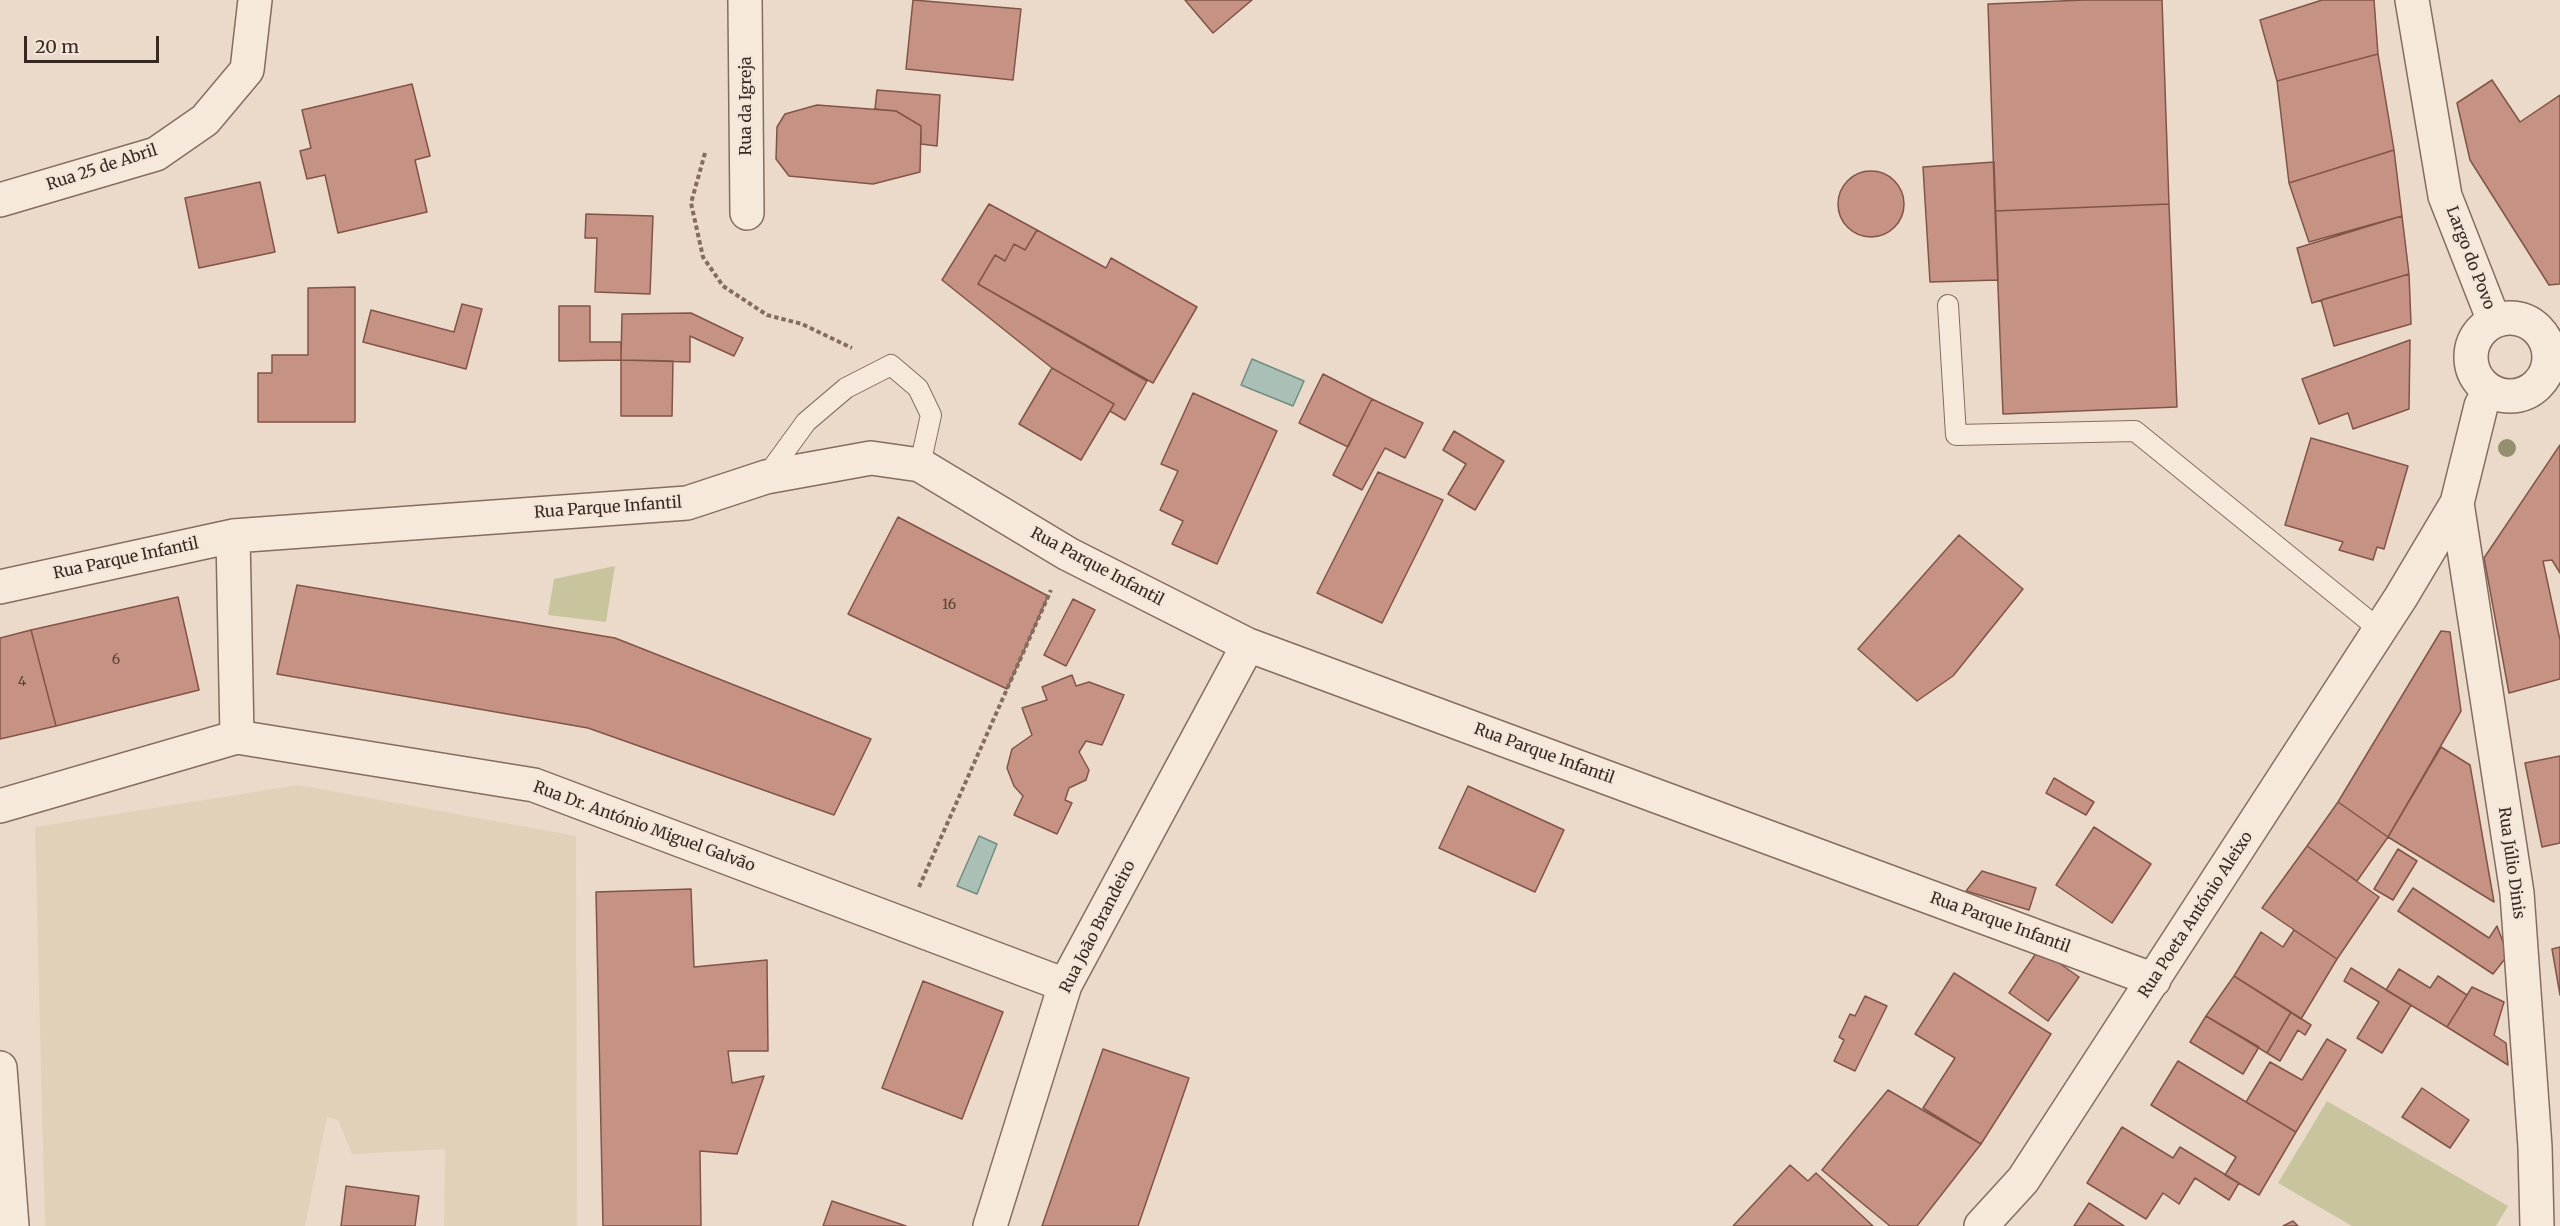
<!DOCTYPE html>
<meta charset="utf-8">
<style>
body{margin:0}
#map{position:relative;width:2560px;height:1226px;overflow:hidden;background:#ebdac9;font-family:Merriweather,serif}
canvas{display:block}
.scale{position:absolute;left:24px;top:36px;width:135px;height:27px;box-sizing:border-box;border:3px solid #372822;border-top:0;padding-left:8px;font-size:18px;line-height:21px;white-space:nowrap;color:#372822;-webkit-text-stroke:4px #f3e6d8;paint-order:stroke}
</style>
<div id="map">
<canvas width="2560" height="1226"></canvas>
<div class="scale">20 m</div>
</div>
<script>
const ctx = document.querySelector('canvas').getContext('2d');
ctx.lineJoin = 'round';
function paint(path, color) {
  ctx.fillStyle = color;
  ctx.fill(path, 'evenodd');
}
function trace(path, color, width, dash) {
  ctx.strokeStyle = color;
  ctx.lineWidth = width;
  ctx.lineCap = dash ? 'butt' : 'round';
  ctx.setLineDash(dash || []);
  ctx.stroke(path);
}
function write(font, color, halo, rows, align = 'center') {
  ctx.font = font + ' Merriweather,serif';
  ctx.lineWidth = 4.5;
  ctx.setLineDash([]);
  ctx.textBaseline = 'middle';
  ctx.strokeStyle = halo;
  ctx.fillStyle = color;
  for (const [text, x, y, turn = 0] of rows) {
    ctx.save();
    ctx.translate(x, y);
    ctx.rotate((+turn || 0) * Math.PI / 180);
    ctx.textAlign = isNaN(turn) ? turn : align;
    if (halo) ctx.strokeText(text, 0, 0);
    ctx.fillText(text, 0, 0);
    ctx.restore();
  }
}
const farmland = new Path2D(`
 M298,785L576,836L577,1226H444L445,1149L352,1154L338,1120L327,1117L305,1226H45L35,827Z`);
const green = new Path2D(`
 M615,566L606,622L548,615L554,579Z
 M2327,1101L2508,1206L2496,1226H2352L2278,1183Z`);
const water = new Path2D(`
 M1252,359L1304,381L1293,406L1241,385Z
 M979,836L997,844L977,894L957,886Z`);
const building = new Path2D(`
 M913,0L1021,9L1013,80L906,69Z
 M1185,0H1252L1213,33Z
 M2084,0H2162L2169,204L1995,211L1988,4Z
 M2322,0H2374L2378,54L2277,81L2260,20Z
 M2378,54L2394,150L2289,183L2277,81Z
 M2492,80L2520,122L2560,95V284L2549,285L2470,160L2457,103Z
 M412,84L430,156L415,160L427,212L338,233L325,175L307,179L300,151L311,148L302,110Z
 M877,90L940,95L937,146L921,144V126L896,111L875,109Z
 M817,105L896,111L921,126L920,172L873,184L789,176L776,159L777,127L785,114Z
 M2394,150L2402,216L2309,242L2289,183Z
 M1994,162L1998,280L1930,282L1923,167Z
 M1838 204a33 33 0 1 1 66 0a33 33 0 1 1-66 0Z
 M260,182L275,252L199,268L185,198Z
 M989,204L1037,230L1025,250L1014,244L1005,261L995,255L978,284L1147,381L1125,420L1110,411L1114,404L1052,368L942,280Z
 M2169,204L2177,407L2003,414L1995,211Z
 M586,214L653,216L650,294L595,292L597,238H585Z
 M2402,216L2409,274L2312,303L2297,248Z
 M1037,230L1106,268L1111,258L1197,307L1153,383L978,284L995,255L1005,261L1014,244L1025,250Z
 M2409,274L2411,324L2334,346L2321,300Z
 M355,287V422H258V373H272V355H308V288Z
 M462,304L482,309L466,369L363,342L371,310L454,332Z
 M559,306H590V342H621V360L559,361Z
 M691,313L743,338L734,356L690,336V362L621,360L622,314Z
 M2410,340L2409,409L2353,429L2348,413L2319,424L2302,379Z
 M621,360L673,361L672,416H621Z
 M1052,368L1114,404L1081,460L1019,424Z
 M1323,374L1372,399L1348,447L1299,423Z
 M1193,393L1277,431L1217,564L1172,544L1183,521L1160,510L1178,471L1161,464Z
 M1372,399L1423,423L1405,458L1385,448L1362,490L1333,475Z
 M1454,431L1504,461L1475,510L1448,494L1466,464L1443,450Z
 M2311,438L2408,466L2384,549L2377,547L2373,560L2339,550L2343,542L2285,525Z
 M2560,445V573L2552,560L2543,561L2560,640V679L2509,693L2484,558Z
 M1378,472L1443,500L1382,623L1317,593Z
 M898,517L1048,596L1007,689L848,614Z
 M1959,535L2023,589L1953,676L1917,701L1858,649Z
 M297,585L615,638L871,739L834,815L588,728L277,674Z
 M178,597L199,690L56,726L31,630Z
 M1073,599L1095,610L1066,666L1044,655Z
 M31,630L56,726L0,739V638Z
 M2441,631L2450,632L2461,711L2388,837L2338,802Z
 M1072,675L1076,686L1089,682L1124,695L1102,745L1086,741L1079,752L1089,770L1086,780L1069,788L1065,800L1072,803L1057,834L1014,815L1023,796L1014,786L1007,768L1012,749L1032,735L1022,708L1047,700L1042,687Z
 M2441,747L2470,765L2494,902L2388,837Z
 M2560,756V843L2542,847L2525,763Z
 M2054,778L2094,802L2086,815L2046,793Z
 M1468,786L1564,830L1535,892L1439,848Z
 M2338,802L2388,837L2357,881L2307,846Z
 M2094,827L2151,864L2112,923L2056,885Z
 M2307,846L2379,897L2337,959L2262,908Z
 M2398,849L2417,861L2393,900L2374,889Z
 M1982,871L2036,888L2029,910L1966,891Z
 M2413,888L2489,938L2497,926L2508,955L2493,974L2398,911Z
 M691,889L694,967L767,960L768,1051H728L732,1083L764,1076L737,1154L700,1151L701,1226H603L596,892Z
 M2294,930L2337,959L2301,1019L2234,976L2261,932L2283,947Z
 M2560,947V995L2552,949Z
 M2039,949L2079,977L2048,1021L2009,993Z
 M2351,968L2411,1005L2382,1053L2357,1038L2379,1002L2344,981Z
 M2399,969L2430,988L2438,976L2467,995L2447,1027L2386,990Z
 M1954,973L2051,1034L1981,1144L1923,1108L1955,1058L1915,1034Z
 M2234,976L2291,1012L2267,1053L2206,1016Z
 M923,981L1003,1012L962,1119L882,1088Z
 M2472,987L2504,1002L2494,1035L2506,1043L2508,1065L2447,1027Z
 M1865,996L1887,1006L1855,1071L1834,1061L1844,1040L1839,1037L1850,1014L1855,1016Z
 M2291,1012L2311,1025L2305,1035L2298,1030L2280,1061L2267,1053Z
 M2206,1016L2259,1047L2243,1074L2190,1042Z
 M2327,1039L2346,1050L2296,1132L2246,1102L2270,1062L2302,1080Z
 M1103,1049L1189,1078L1138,1226H1042Z
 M2178,1061L2296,1132L2259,1195L2225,1175L2236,1157L2151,1105Z
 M2422,1088L2469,1120L2450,1148L2402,1117Z
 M1888,1090L1981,1144L1917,1226H1890L1822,1170Z
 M2122,1127L2173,1158L2180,1147L2239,1183L2229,1200L2195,1178L2179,1204L2163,1193L2146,1219L2087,1183Z
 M1790,1165L1808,1181L1816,1173L1873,1226H1733Z
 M346,1186L419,1196L415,1226H341Z
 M832,1201L906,1226H823Z
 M2089,1203L2124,1226H2074Z
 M2293,1221L2298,1226H2283Z`);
const path = new Path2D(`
 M705,153L691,203L703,257L723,286L767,315L802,324L852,348
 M919,887L1051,590`);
const service = new Path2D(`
 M1948,305L1956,435L2135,431L2380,630
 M766,477L806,422L846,388L891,365L918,388L931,415L920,465`);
const minor = new Path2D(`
 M745,0L747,213
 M2412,0L2445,196L2494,321
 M0,200L156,154L205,120L247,70L255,0
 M2471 357a39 39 0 1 1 78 0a39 39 0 1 1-78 0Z
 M2457,503L2517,893L2535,1147L2537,1226
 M233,536L237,737
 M0,587L233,536L687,503L766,477L871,458L920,465L1068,554L1248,645L2154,980
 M0,806L237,737L534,785L1065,985
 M0,1068L12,1226
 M990,1226L1065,985L1248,645
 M1981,1226L2023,1180L2401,597L2457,503L2481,406L2489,390`);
const trees = [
 [2507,448]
];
const numberNames = [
 ["16",949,605],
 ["6",116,660],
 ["4",22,682]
];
const streetNames = [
 ["Rua da Igreja",746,106,-90],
 ["Rua 25 de Abril",102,168,-18],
 ["Largo do Povo",2470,258,69],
 ["Rua Parque Infantil",608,508,-4],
 ["Rua Parque Infantil",126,559,-12],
 ["Rua Parque Infantil",1097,567,28],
 ["Rua Parque Infantil",1544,754,20],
 ["Rua Dr. António Miguel Galvão",644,827,20],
 ["Rua Júlio Dinis",2511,863,82],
 ["Rua Poeta António Aleixo",2196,915,-57],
 ["Rua Parque Infantil",2000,923,20],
 ["Rua João Brandeiro",1098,927,-63]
];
paint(farmland, '#e0d1b8');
paint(green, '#c8c59e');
paint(water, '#aabfb5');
trace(water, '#718d81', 1.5);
paint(building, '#c59283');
trace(building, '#825448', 1.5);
trace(service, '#856c60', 22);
trace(minor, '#856c60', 36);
trace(path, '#856c60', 4, [4.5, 3]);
trace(service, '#f6e9dc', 20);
trace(minor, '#f6e9dc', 33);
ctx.fillStyle = '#958f72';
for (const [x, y] of trees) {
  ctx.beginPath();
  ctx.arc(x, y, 9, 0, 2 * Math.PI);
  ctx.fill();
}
write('14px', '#5a423a', null, numberNames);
write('16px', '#372822', '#f3e6d8', streetNames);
</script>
